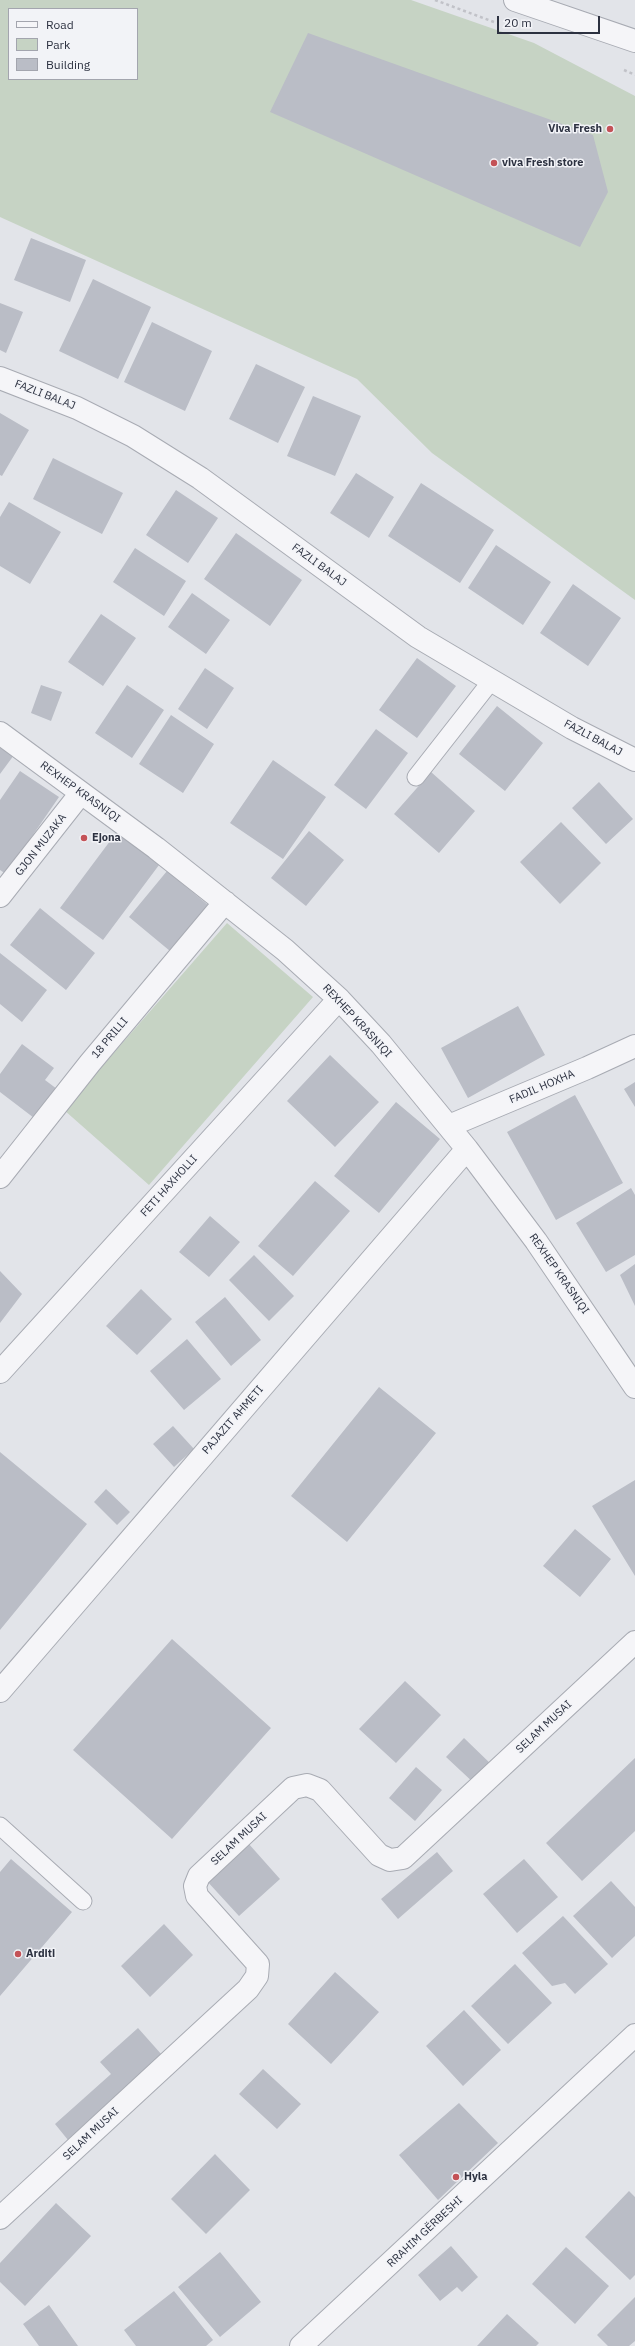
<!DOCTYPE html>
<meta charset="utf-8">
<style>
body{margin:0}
#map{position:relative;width:635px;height:2346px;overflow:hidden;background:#e2e4e9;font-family:"IBM Plex Sans",sans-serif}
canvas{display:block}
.legend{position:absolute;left:8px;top:8px;width:130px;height:72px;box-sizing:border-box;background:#f2f3f7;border:1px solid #a3a5ae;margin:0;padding:5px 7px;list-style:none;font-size:12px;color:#2c3140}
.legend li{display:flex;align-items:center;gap:8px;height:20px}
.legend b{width:20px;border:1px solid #a3a5ae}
.scale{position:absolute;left:497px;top:16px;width:103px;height:18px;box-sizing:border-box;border:2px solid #2c3140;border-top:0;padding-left:5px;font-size:12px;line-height:14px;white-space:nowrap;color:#2c3140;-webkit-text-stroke:3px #f2f3f7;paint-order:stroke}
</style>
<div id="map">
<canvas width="635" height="2346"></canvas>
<ul class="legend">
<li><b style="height:5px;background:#f5f5f8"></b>Road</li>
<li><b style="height:11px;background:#c6d3c4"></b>Park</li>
<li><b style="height:11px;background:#babdc6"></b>Building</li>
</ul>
<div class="scale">20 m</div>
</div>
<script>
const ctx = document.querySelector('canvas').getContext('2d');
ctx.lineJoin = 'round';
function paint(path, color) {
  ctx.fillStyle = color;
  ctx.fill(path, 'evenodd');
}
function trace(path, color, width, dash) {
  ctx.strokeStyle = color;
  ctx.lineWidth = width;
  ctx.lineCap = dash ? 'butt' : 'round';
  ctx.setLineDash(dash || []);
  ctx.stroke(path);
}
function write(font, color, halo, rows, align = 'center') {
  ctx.font = font + ' "IBM Plex Sans",sans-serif';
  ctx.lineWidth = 3;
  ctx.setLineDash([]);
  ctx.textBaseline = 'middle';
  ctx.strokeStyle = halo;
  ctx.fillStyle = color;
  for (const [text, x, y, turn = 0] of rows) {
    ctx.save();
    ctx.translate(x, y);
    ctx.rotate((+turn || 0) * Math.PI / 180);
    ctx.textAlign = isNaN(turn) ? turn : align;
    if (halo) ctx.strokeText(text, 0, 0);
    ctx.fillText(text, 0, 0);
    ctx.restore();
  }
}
const green = new Path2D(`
 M0,0H411L534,43L635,96V600L432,453L357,379L0,217ZM9,9H137V79H9Z
 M227,923L313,997L149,1185L64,1110Z`);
const building = new Path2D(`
 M308,33L593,135L608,192L580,247L270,112Z
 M31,238L86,260L70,302L14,280Z
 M93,279L151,307L118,379L59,351Z
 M0,303L23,312L6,353L0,350Z
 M152,322L212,351L185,411L124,382Z
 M256,364L305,387L278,443L229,419Z
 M313,396L361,416L335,476L287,456Z
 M0,413L29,430L2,476L0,475Z
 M53,458L123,493L102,534L33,499Z
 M356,473L394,497L369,538L330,513Z
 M421,483L494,530L460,583L388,536Z
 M176,490L218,518L188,563L146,535Z
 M9,502L61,532L30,584L0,566V517Z
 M236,533L302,580L270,626L204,579Z
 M496,545L551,582L523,625L468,588Z
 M135,548L186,581L164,616L113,582Z
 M573,584L621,618L588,666L540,633Z
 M192,593L230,620L206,654L168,627Z
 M101,614L136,638L103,686L68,662Z
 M417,658L456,686L417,738L379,710Z
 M205,668L234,688L207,729L178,709Z
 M41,685L62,692L51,721L31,713Z
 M127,685L164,710L132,758L95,733Z
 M497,706L543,743L505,791L459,754Z
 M171,715L214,744L183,793L139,764Z
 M376,729L408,753L366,809L334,785Z
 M0,744L14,755L0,774Z
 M273,760L326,797L283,859L230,823Z
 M20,771L59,797L6,874L0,870V800Z
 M431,772L475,811L439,853L394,814Z
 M599,782L633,819L606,844L572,808Z
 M561,822L601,863L560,904L520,862Z
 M119,829L162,861L103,940L60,908Z
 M309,831L344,860L306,906L271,878Z
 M167,871L208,905L170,951L129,917Z
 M40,908L95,953L66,990L10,945Z
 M0,953L47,990L22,1022L0,1004Z
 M518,1006L545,1055L468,1098L441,1048Z
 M22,1044L54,1068L45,1080L61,1092L38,1121L0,1092V1074Z
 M330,1055L379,1102L335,1147L287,1101Z
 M635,1082V1107L624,1089Z
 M575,1095L623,1183L556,1220L507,1132Z
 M396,1102L440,1139L379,1213L334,1176Z
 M315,1181L350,1211L293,1276L258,1246Z
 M631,1188L635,1195V1255L606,1272L576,1223Z
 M210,1216L240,1242L209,1277L179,1252Z
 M254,1255L294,1296L269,1321L229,1280Z
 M635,1264V1306L620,1275Z
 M0,1271L22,1294L0,1323Z
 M141,1289L172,1319L137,1355L106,1326Z
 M225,1297L261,1340L231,1366L195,1322Z
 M187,1339L221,1379L184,1410L150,1371Z
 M379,1387L436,1433L347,1542L291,1496Z
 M173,1426L194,1449L174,1467L153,1444Z
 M0,1452L87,1524L0,1630Z
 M635,1480V1576L592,1506Z
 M106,1489L130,1512L117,1525L94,1502Z
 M575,1529L611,1559L580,1597L543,1566Z
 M172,1639L271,1728L172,1839L73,1750Z
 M405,1681L441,1715L396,1763L359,1729Z
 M464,1738L493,1766L476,1785L446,1757Z
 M635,1758V1831L582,1881L546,1843Z
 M416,1767L442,1790L415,1821L389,1798Z
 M248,1843L280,1879L239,1916L206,1880Z
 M437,1852L453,1871L398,1919L381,1899Z
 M11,1859L72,1912L0,1996V1872Z
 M524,1859L558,1897L517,1933L483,1894Z
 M611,1881L635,1907V1936L612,1958L573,1916Z
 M563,1916L608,1964L575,1994L565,1983L552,1986L522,1953Z
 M164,1924L193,1955L150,1997L121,1966Z
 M515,1964L552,2003L508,2044L471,2006Z
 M335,1972L379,2012L331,2064L288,2024Z
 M464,2010L501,2050L463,2086L426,2046Z
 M138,2028L162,2055L68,2140L55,2124L111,2074L100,2062Z
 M263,2069L301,2104L277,2129L239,2094Z
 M459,2103L498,2143L438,2200L399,2155Z
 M215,2154L250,2190L206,2234L171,2199Z
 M629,2191L635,2197V2275L630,2280L585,2237Z
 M56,2203L91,2236L25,2306L0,2282V2263Z
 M451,2246L478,2277L462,2292L457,2287L440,2301L418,2275Z
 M566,2247L609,2286L575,2324L532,2284Z
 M220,2252L261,2302L220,2337L178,2287Z
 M174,2291L213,2340L206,2346H136L124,2330Z
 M635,2297V2341L629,2346H608L597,2335Z
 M49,2305L78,2346H39L23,2324Z
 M507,2314L539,2343L536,2346H477Z`);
const path = new Path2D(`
 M435,0L494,22
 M624,70L635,75`);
const lane = new Path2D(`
 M416,777L492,680
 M0,1826L83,1901`);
const street = new Path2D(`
 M515,0L635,41
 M0,378L77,408L133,436L200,478L418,637L572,728L635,760
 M0,733L156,848L285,950L339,999L381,1044L467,1149L536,1241L635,1387
 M0,896L81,793
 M449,1126L587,1068L635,1046
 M0,1177L90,1063L225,902
 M0,1372L339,999
 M0,1691L467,1149
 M0,2218L248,1989L257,1976L258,1964L197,1896L195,1886L199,1876L293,1788L307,1785L320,1790L379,1855L390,1860L403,1858L635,1642
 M301,2346L635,2035`);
const markers = [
 [610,129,4,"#c45257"],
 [494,163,4,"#c45257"],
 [84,838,4,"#c45257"],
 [18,1954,4,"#c45257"],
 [456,2177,4,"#c45257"]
];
const poiNames = [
 ["Viva Fresh",602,129,"right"],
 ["viva Fresh store",502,163],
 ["Ejona",92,838],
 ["Arditi",26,1954],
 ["Hyla",464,2177]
];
const streetNames = [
 ["FAZLI BALAJ",45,395,21],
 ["FAZLI BALAJ",319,565,36],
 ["FAZLI BALAJ",593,738,28],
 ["REXHEP KRASNIQI",80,792,36],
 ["GJON MUZAKA",41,845,-52],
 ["REXHEP KRASNIQI",357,1021,47],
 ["18 PRILLI",110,1038,-50],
 ["FADIL HOXHA",542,1087,-23],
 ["FETI HAXHOLLI",169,1186,-48],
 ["REXHEP KRASNIQI",559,1274,55],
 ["PAJAZIT AHMETI",233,1420,-49],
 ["SELAM MUSAI",544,1727,-43],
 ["SELAM MUSAI",239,1839,-43],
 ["SELAM MUSAI",91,2134,-43],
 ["RRAHIM GËRBESHI",425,2232,-43]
];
paint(green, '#c6d3c4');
paint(building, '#babdc6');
trace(lane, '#a8abb3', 19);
trace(street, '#a8abb3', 24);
trace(path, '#c1c2c8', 2.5, [3, 3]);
trace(lane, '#f5f5f8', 17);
trace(street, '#f5f5f8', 22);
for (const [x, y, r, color] of markers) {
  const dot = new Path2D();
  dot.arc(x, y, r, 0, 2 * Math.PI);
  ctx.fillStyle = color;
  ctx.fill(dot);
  trace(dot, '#f2f3f7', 1.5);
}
write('bold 11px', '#2c3140', '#f2f3f7', poiNames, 'left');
write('11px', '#2c3140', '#f2f3f7', streetNames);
</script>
